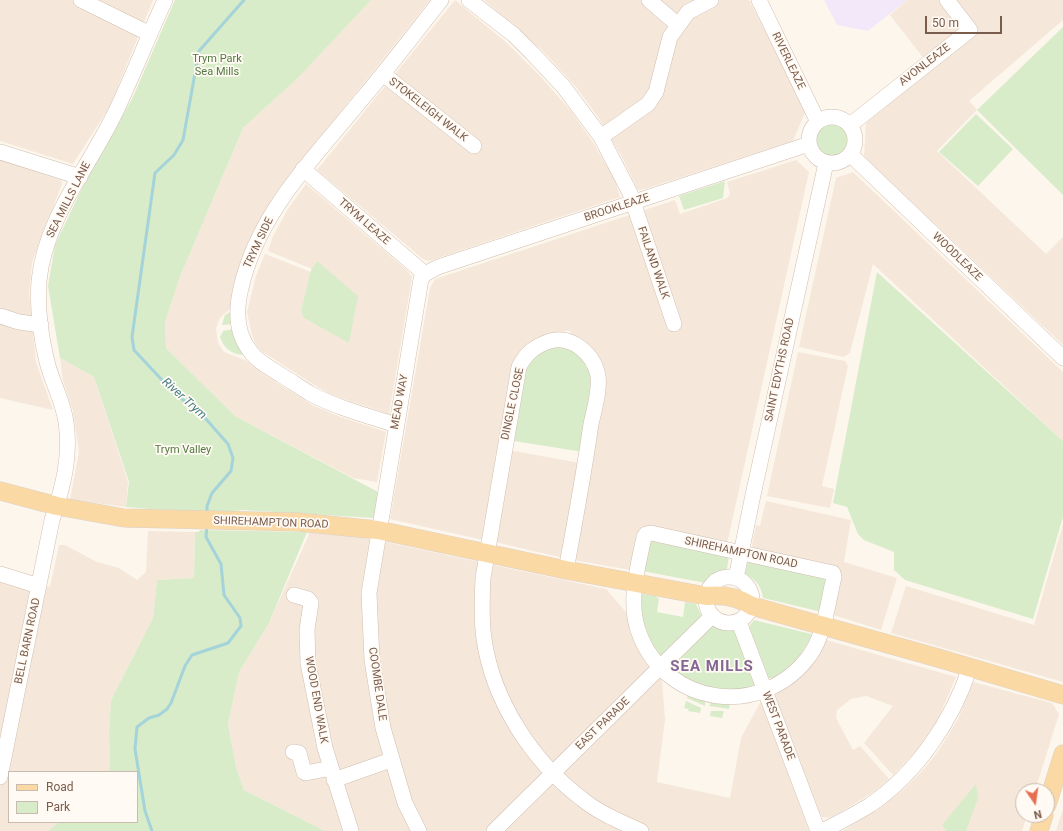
<!DOCTYPE html>
<style>
body{margin:0}
#map{position:relative;width:1063px;height:831px;overflow:hidden;background:#fdf6ec;font-family:Roboto,sans-serif}
canvas{display:block}
.legend{position:absolute;left:8px;top:771px;width:130px;height:52px;box-sizing:border-box;background:#fffaf3;border:1px solid #cabbb1;margin:0;padding:5px 7px;list-style:none;font-size:12px;color:#7a5c4d}
.legend li{display:flex;align-items:center;gap:8px;height:20px}
.legend b{width:20px;border:1px solid #cabbb1}
.north{position:absolute;left:1015px;top:783px;width:40px;height:40px;box-sizing:border-box;background:#fffaf3;border:1px solid #cabbb1;border-radius:50%;rotate:167deg;font-size:11px;font-weight:700;line-height:16px;text-align:center;color:#7a5c4d}
.north::after{content:'';display:block;margin:auto;width:14px;height:18px;background:#e76f51;clip-path:polygon(50% 0,100% 100%,50% 72%,0 100%)}
.scale{position:absolute;left:925px;top:16px;width:77px;height:18px;box-sizing:border-box;border:2px solid #7a5c4d;border-top:0;padding-left:5px;font-size:12px;line-height:14px;white-space:nowrap;color:#7a5c4d;-webkit-text-stroke:3px #fffaf3;paint-order:stroke}
</style>
<div id="map">
<canvas width="1063" height="831"></canvas>
<ul class="legend">
<li><b style="height:5px;background:#fbd9a5"></b>Road</li>
<li><b style="height:11px;background:#d8ecc9"></b>Park</li>
</ul>
<div class="north">N</div>
<div class="scale">50 m</div>
</div>
<script>
const ctx = document.querySelector('canvas').getContext('2d');
ctx.lineJoin = 'round';
function paint(path, color) {
  ctx.fillStyle = color;
  ctx.fill(path, 'evenodd');
}
function trace(path, color, width, dash) {
  ctx.strokeStyle = color;
  ctx.lineWidth = width;
  ctx.lineCap = dash ? 'butt' : 'round';
  ctx.setLineDash(dash || []);
  ctx.stroke(path);
}
function write(font, color, halo, rows, align = 'center') {
  ctx.font = font + ' Roboto,sans-serif';
  ctx.lineWidth = 3.5;
  ctx.setLineDash([]);
  ctx.textBaseline = 'middle';
  ctx.strokeStyle = halo;
  ctx.fillStyle = color;
  for (const [text, x, y, turn = 0] of rows) {
    ctx.save();
    ctx.translate(x, y);
    ctx.rotate((+turn || 0) * Math.PI / 180);
    ctx.textAlign = isNaN(turn) ? turn : align;
    if (halo) ctx.strokeText(text, 0, 0);
    ctx.fillText(text, 0, 0);
    ctx.restore();
  }
}
const residential = new Path2D(`
 M0,0H153L110,106L73,164L0,141Z
 M371,0H430L276,193L264,215L235,287L230,309L220,318L216,328L218,343L224,352L245,360L263,374L312,405L338,416L386,432L377,482L353,478L235,416L166,348L165,322L180,277L243,128L299,77Z
 M455,0L507,43L541,77L571,111L594,144L615,180L620,197L429,261L423,259L317,170Z
 M484,0H749L806,110L793,141L645,189L638,190L621,155L598,117L576,87L542,50Z
 M907,0H1063V20L969,101L977,110L937,151L1046,254L1063,237V345L864,157L866,123L932,69L890,15Z
 M0,160L61,180L62,184L32,263L29,293L36,362L53,410L0,398Z
 M796,160L809,172L727,544L631,570L573,560L589,470L575,337L568,330L537,341L483,540L390,519L430,288L435,279L675,200L680,214L727,198L730,194L727,182Z
 M853,172L1063,372V441L873,264L850,353L844,357L799,347L836,178Z
 M306,184L407,270L412,277L389,414L332,395L311,383L263,352L256,345L252,335L247,312L256,276L265,254L311,272L301,311L304,318L350,342L317,261L312,269L268,251L273,236L288,209Z
 M798,352L845,361L848,366L822,486L834,489L830,508L767,496Z
 M60,358L94,377L128,482L126,507L70,500L79,452L73,411L63,381Z
 M514,451L580,463L563,558L495,542L511,452Z
 M766,501L851,520L844,562L897,578L881,630L830,614L754,550L752,545L756,525L760,526Z
 M1063,524V682L891,633L906,586L1034,625Z
 M309,529L386,542L606,589L625,611L641,652L662,679L665,720L657,782L730,798L741,738L761,701L809,831H325L244,790L236,767L228,725L239,672L269,623L308,537Z
 M148,531L195,532L194,578L157,580L153,618L111,700L109,734L110,767L108,772H9V822H59L48,831H0V577L25,584L50,587L59,545H65L97,562L119,568L137,580L146,572Z
 M826,640L956,677L939,717L918,749L893,775L864,743L893,706L866,696L851,699L837,710L836,718L853,750L860,746L889,779L875,791L836,815L827,818L822,817L819,812L774,696L802,676L817,659Z
 M973,682L1052,703L1059,714L1035,791H1023V815H1027L1022,831H842L883,806L905,788L924,769L939,750L958,719Z
 M1063,809V831H1056Z`);
const education = new Path2D(`
 M824,0H907L868,31L837,25Z`);
const green = new Path2D(`
 M175,0H371L299,77L243,128L180,277L165,322L166,348L235,416L378,492L374,518L243,510L208,514L126,507L129,482L94,377L60,358L48,286L55,245L85,182L133,97Z
 M1063,27V195L977,110Z
 M976,114L1013,149L978,186L939,152Z
 M814 140a19 19 0 1 1 38 0a19 19 0 1 1-38 0Z
 M725,181L723,198L684,210L679,196Z
 M317,261L358,296L349,343L304,318L301,311L311,270Z
 M877,272L1063,441V517L1033,619L905,580L894,570V552L864,540L858,534L847,507L833,503Z
 M230,312L232,313L233,324L222,325L225,315Z
 M233,329L244,353L242,355C231,354 223,347 220,337L223,331Z
 M547,346L574,347L594,373L583,452L514,441L512,438L527,362Z
 M200,530L307,532L269,623L239,672L228,725L236,767L244,790L325,831H48L59,822H137V772H108L110,767L109,734L111,700L153,618L157,580L194,578L195,532H199Z
 M650,539L729,555L727,569L717,572L706,583L642,571Z
 M748,561L828,579L822,612L763,598C761,585 756,580 745,574Z
 M642,594L655,596L659,599L657,612L683,617L685,602L696,604L702,617L665,655H659C645,638 641,617 641,596Z
 M754,620L811,634V637L796,662L774,678H767L748,628Z
 M711,625L736,631L756,687L751,691L702,689L672,670L671,666Z
 M688,694L705,699V706L687,698Z
 M686,701L701,708L700,713L688,711L689,709L684,708Z
 M712,701L730,703L729,709L709,706Z
 M711,711H724L722,718L710,716Z
 M976,784L978,798L966,831H947L942,825Z`);
const stream = new Path2D(`
 M207,514V506L212,493L231,471L233,458L228,444L198,410L176,395L134,350L132,337L155,173L174,155L183,140L199,51L244,0
 M152,831L145,811L135,749L137,727L149,718L159,715L167,709L171,703L185,666L192,655L228,643L241,626L240,618L224,595L221,564L206,537L207,526`);
const minor = new Path2D(`
 M81,0L150,34
 M469,0L514,35L532,53L563,86L601,137L630,193L674,324
 M649,0L678,25
 M759,0L818,122
 M383,74L474,146
 M809 140a23 23 0 1 1 46 0a23 23 0 1 1-46 0Z
 M850,125L970,30L947,0
 M601,137L648,104L656,92L670,37L688,12L711,0
 M0,152L80,177
 M851,155L1063,358
 M303,169L425,274
 M0,316L19,322L41,325
 M396,425C368,416 338,408 311,394C301,388 291,381 281,375C270,368 257,361 250,351C235,332 236,309 241,288C258,212 315,157 362,99C389,67 415,33 441,0
 M651,533L833,573L834,577C828,601 825,634 810,655C763,720 664,707 638,630C628,600 638,567 644,537L646,534Z
 M566,570C575,522 584,473 591,424C594,410 600,391 598,376C594,354 572,335 550,341C535,346 526,353 519,367L483,578C482,598 481,618 484,639C493,701 532,761 582,799C599,813 621,822 641,831
 M0,574L39,586
 M706 600a23 23 0 1 1 46 0a23 23 0 1 1-46 0Z
 M736,578L753,495L826,163
 M294,595L308,599L311,603L307,630L308,663L325,748L351,831
 M739,622L818,831
 M293,752L299,753L304,772L306,773L331,768
 M0,777L52,520C63,487 71,457 66,422C63,401 52,382 47,362C41,337 37,306 39,281C45,218 90,166 116,111C133,75 148,37 165,0
 M334,780L391,760
 M419,831L405,803L383,728L372,660L369,593L421,279L425,274L438,267L809,144
 M494,831L712,616
 M822,831C838,823 854,815 870,805C917,773 953,720 970,667`);
const major = new Path2D(`
 M0,491L57,506L124,518L298,522L378,530L566,570L706,596C723,594 738,597 752,606L938,658L1063,695
 M1047,805L1063,754
 M1039,831L1044,815`);
const parkNames = [
 ["Trym Park",217,59],
 ["Sea Mills",217,72],
 ["Trym Valley",183,450]
];
const streetNames = [
 ["RIVERLEAZE",788,61,64],
 ["AVONLEAZE",925,65,-38],
 ["STOKELEIGH WALK",428,110,38],
 ["SEA MILLS LANE",69,200,-63],
 ["BROOKLEAZE",617,208,-18],
 ["TRYM LEAZE",364,222,41],
 ["TRYM SIDE",259,243,-65],
 ["WOODLEAZE",957,257,44],
 ["FAILAND WALK",653,263,71],
 ["SAINT EDYTHS ROAD",780,370,-78],
 ["MEAD WAY",400,402,-80],
 ["DINGLE CLOSE",513,404,-78],
 ["SHIREHAMPTON ROAD",271,523,2],
 ["SHIREHAMPTON ROAD",741,553,12],
 ["BELL BARN ROAD",28,641,-78],
 ["COOMBE DALE",377,684,82],
 ["WOOD END WALK",316,700,80],
 ["EAST PARADE",603,724,-44],
 ["WEST PARADE",778,726,69]
];
const waterNames = [
 ["River Trym",184,399,42]
];
const districtNames = [
 ["SEA MILLS",712,667]
];
paint(residential, '#f5e8da');
paint(education, '#f3e8fa');
paint(green, '#d8ecc9');
trace(stream, '#a5d3da', 3);
trace(minor, '#d1beb0', 16);
trace(major, '#dad1cd', 19);
trace(minor, '#fff', 15);
trace(major, '#fbd9a5', 18);
write('11px', '#537a41', '#fffaf3', parkNames);
write('11px', '#7a5c4d', '#fffaf3', streetNames);
write('italic 12px', '#437c86', '#fffaf3', waterNames);
ctx.letterSpacing = '1px';
write('bold 15px', '#846695', '#fffaf3', districtNames);
ctx.letterSpacing = '0px';
</script>
